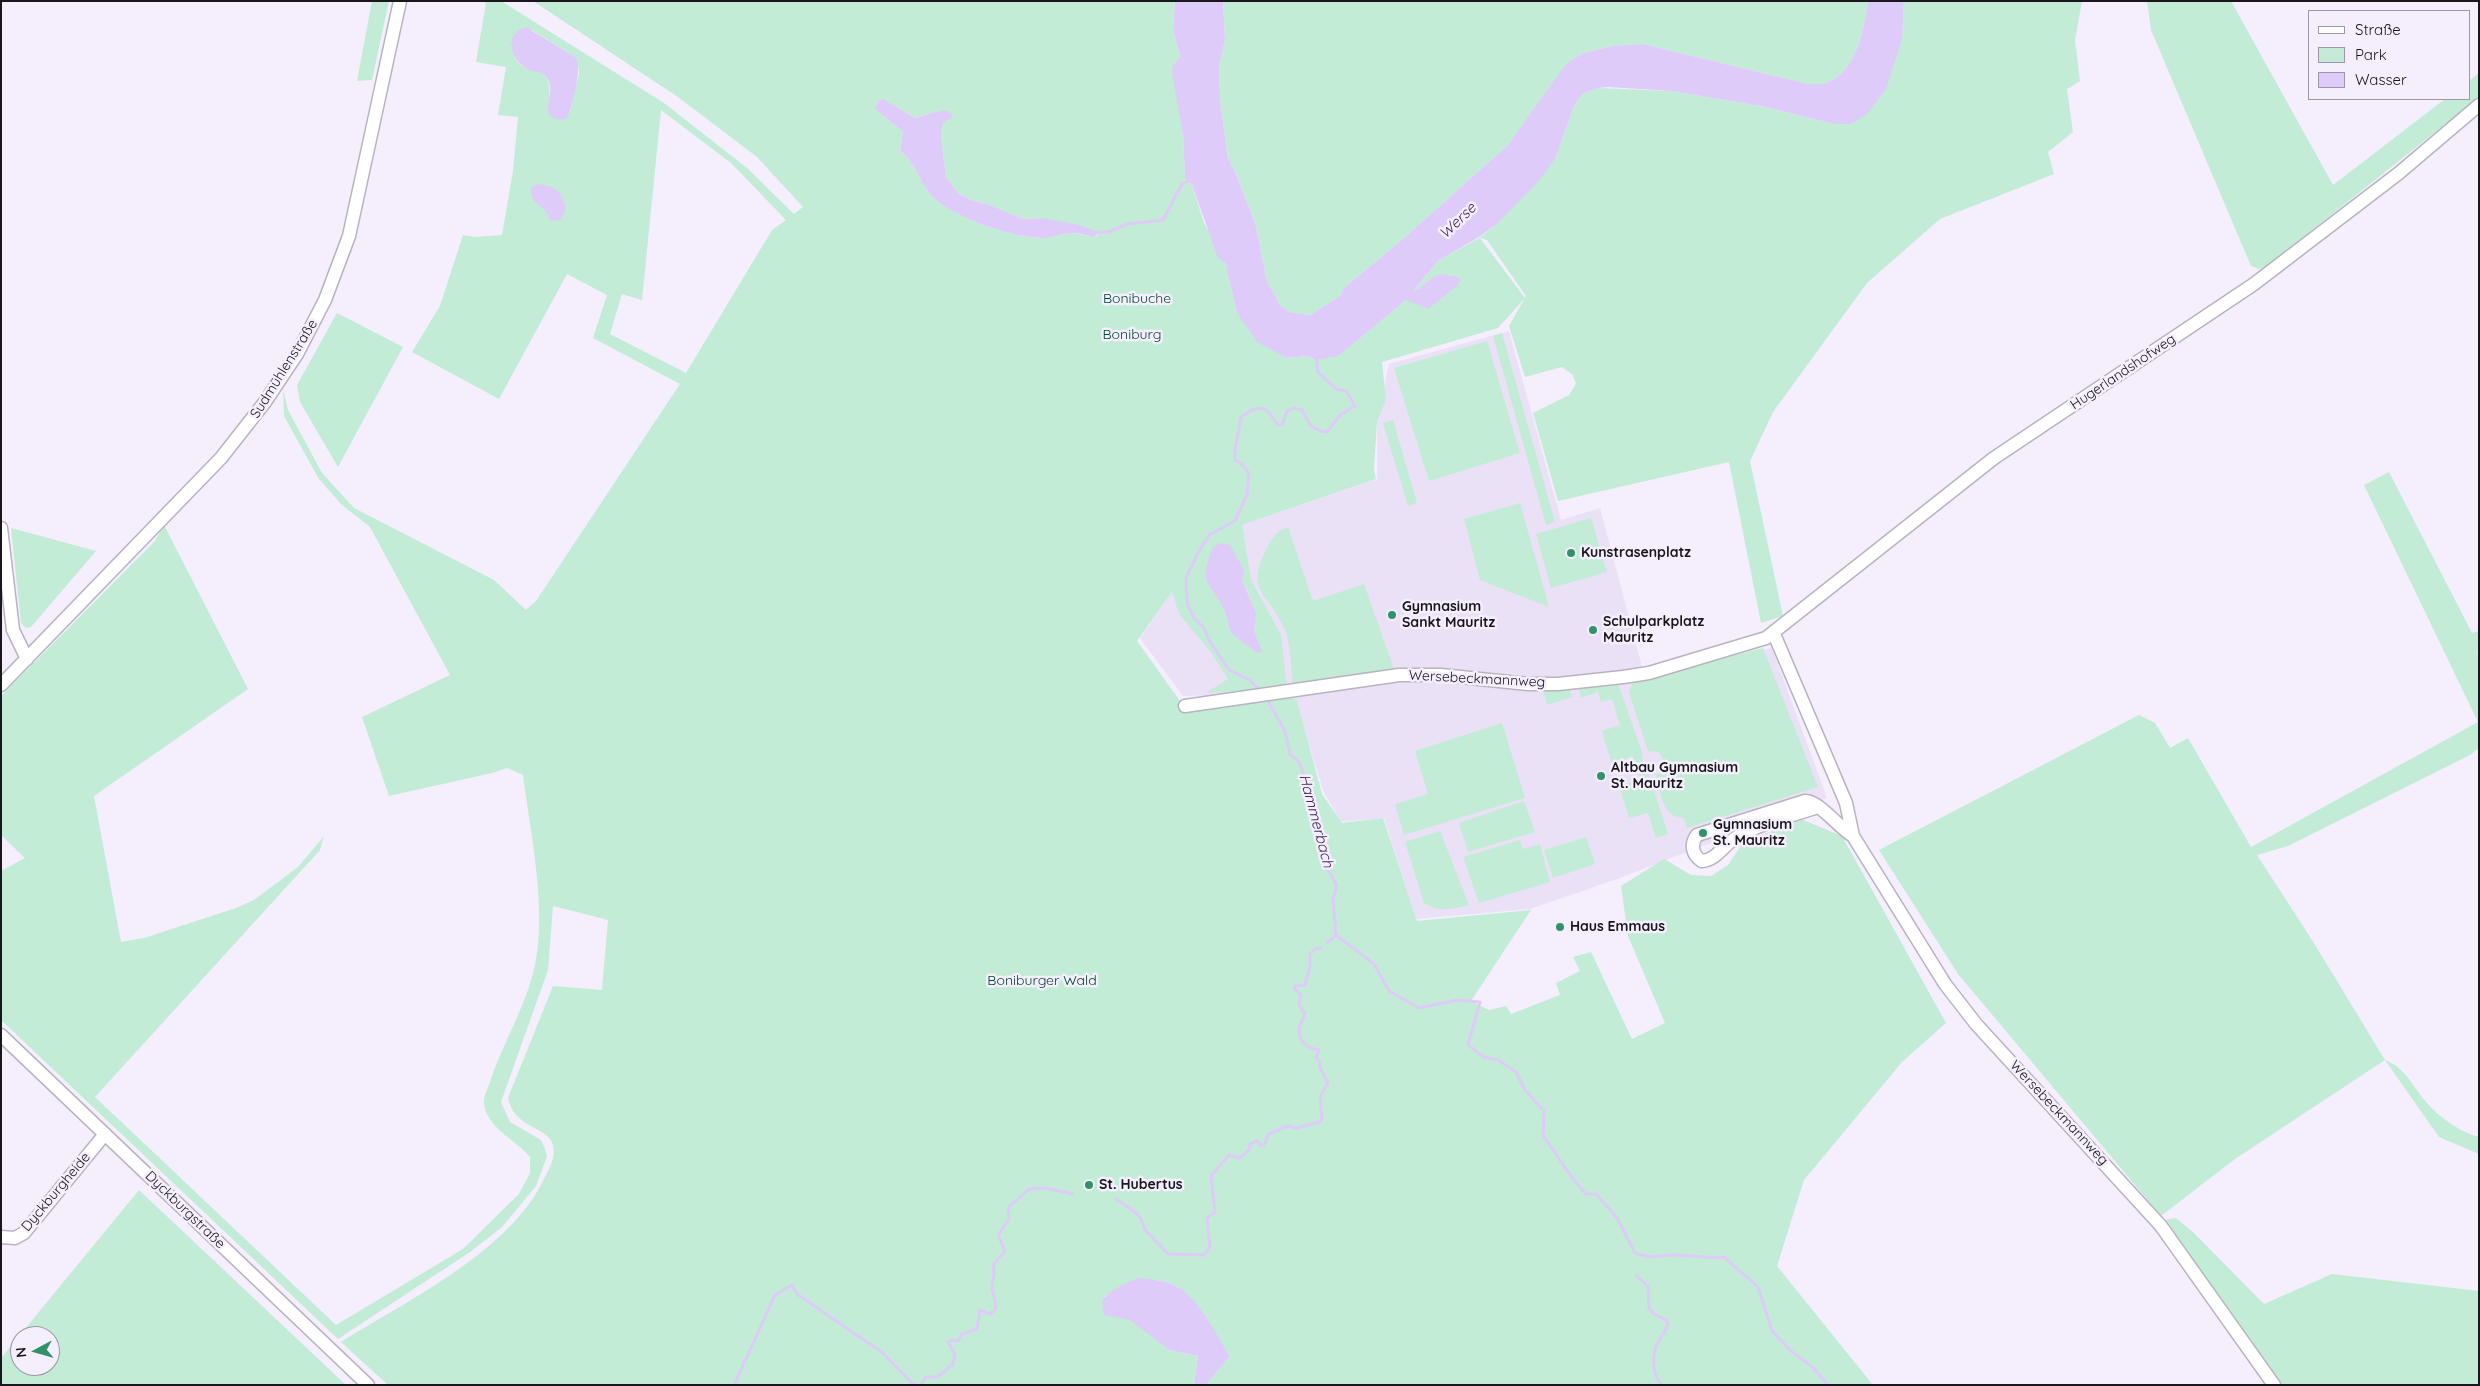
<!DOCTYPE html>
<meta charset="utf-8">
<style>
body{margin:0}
#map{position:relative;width:2480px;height:1386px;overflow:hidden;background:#f4eefd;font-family:Quicksand,sans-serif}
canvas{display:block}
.frame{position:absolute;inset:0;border:2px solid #19171c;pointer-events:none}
.legend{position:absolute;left:2308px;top:10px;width:162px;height:90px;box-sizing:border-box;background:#f4eefd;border:1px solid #9c98a3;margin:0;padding:6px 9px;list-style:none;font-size:15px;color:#19171c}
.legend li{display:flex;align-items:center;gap:10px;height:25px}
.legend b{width:25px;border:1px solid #9c98a3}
.north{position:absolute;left:10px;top:1326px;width:50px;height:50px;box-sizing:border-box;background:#f4eefd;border:1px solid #9c98a3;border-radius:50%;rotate:264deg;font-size:14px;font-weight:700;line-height:20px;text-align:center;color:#19171c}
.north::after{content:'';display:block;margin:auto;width:18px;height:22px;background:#31916b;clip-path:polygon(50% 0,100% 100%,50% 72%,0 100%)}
</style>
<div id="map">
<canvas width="2480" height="1386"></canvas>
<div class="frame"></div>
<ul class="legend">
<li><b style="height:6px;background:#fff"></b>Straße</li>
<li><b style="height:14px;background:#c2ecd6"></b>Park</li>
<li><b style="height:14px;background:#dfcbf9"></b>Wasser</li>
</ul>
<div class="north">N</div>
</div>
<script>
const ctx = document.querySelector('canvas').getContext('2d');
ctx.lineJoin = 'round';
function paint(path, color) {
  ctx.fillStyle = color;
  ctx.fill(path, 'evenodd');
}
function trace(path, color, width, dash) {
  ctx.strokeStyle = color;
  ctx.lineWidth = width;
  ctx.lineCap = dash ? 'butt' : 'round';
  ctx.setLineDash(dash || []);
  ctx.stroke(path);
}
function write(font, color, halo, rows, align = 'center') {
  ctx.font = font + ' Quicksand,sans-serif';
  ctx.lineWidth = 5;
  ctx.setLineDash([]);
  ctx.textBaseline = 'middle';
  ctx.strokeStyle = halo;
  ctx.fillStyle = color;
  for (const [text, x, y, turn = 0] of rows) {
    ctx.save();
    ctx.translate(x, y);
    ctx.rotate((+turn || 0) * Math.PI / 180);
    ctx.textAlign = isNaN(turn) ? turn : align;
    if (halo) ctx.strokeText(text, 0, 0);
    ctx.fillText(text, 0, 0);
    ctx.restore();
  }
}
const built = new Path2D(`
 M1509,331L1561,520L1600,508L1645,678L1772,648L1827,798L1617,879L1530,909L1416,919L1384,818L1341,822L1324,793L1293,693L1183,696L1140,638L1172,592L1242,525L1377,479V422L1389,364Z`);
const green = new Path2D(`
 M372,1H389L372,80L357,81Z
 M482,1H501L664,103L747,168L794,214L803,207L757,157L678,97L533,1H1175L1173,29L1180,57L1173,65L1183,135L1185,178L1192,185L1204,223L1225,262L1237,313L1287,358L1308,356L1316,360L1338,355L1406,300L1454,278L1448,275L1430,279L1419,289L1413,291L1438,261L1479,238L1496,225L1555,159L1574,106L1582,94L1598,88L1671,91L1761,106L1834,124L1902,39L1904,1H2082L2075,40L2080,81L2067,89L2073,132L2048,152L2054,174L1940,219L1867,283L1773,412L1750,461L1783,616L1761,623L1729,462L1558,501L1533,413L1569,395L1576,384L1573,375L1562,367L1525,377L1509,326L1526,296L1487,240L1480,238L1525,298L1498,328L1382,362L1386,400L1377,421L1374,469L1376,479L1242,525L1251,580L1281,635L1287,688L1206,693L1228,679L1210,651L1179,614L1172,592L1137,641L1180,701L1291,695L1297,701L1322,794L1342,823L1383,818L1417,921L1531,910L1471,1001L1489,1010L1506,1006L1511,1014L1560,995L1556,983L1580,971L1573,957L1591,952L1632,1039L1665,1023L1628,936L1621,886L1664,859L1691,875L1711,876L1728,865L1744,841L1803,820L1842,836L1946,1023L1902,1062L1804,1180L1777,1266L1873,1385H1206L1230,1356L1191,1298L1177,1286L1158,1280L1119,1287L1104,1297L1169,1350L1198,1356L1194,1385H388L341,1342C408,1300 511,1251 545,1177C550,1167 556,1157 553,1145C548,1126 514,1129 508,1098L553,986L602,990L608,920L553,906L548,970L501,1102L510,1122L541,1140L545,1149L547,1156L536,1186L502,1227L470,1252L338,1339L1,1020V871L25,858L1,835V696L155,541L164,525L248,689L94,796L121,942L144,938L236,908L254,900L298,867L324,836L320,850L95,1097L336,1325L463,1249L519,1194L530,1173V1157C516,1140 487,1128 484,1104C483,1098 488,1088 490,1082C504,1039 531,999 537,953C545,899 530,830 523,775L507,768L492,773L389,796L362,717L450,675L370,527L341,504L319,479L284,416L283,389L288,410L322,473L354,508L494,580L526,610L536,601L680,384L593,338L607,295L567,274L499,399L412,352L440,306L463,235L475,237L502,235L513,171L518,117L498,115L506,67L476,62L486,3ZM532,30L577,58L579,73L570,112L548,104C551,90 551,75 536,70C531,68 524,68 520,64C515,60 513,53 511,47ZM882,98L915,118L939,111L953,117L943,123L941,135L946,177L958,193L971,200L990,205L1024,219L1042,218L1098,233L1096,237C1088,236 1080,234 1073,233C1064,233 1055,237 1046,238C1016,239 960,219 936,200C920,187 919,165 900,151L903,132L874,108ZM661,110L731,163L786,220L772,230L686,373L610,334L622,294L642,300ZM1244,570L1242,580C1250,595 1258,613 1254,631L1241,639C1213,624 1235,591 1244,570Z
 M1223,1H1868C1864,29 1857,70 1828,82C1822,85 1814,84 1808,84L1643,44L1612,46L1584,53L1571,60L1508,145L1404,238L1344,288L1340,296L1310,315L1289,312L1280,305L1267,281L1256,226L1236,174L1228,159L1220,100L1219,67L1225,40Z
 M2147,1H2231L2333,185L2445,99H2469V81L2479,73V97L2262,270L2251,266L2151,30Z
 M337,313L403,347L338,467L300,402L297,385Z
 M1502,333L1555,522L1546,525L1493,336Z
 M1487,341L1520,453L1429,481L1394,368Z
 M1393,420L1417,503L1408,506L1383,423Z
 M2389,472L2472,633L2479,631V650L2477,652L2479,661V748L2470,755L2288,846L2257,855L2312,940L2385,1060C2406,1068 2413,1087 2427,1103C2440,1118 2460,1132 2479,1137V1154L2439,1137L2385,1060L2235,1159L2161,1216L1958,974L1879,850L2139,715L2155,723L2170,748L2188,738L2251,847L2478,722L2364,485Z
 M1520,503L1549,607L1480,580L1464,519Z
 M1591,518L1607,572L1551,588L1536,534Z
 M1288,527L1313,601L1364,584L1396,675L1293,687C1291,671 1291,645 1285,630C1271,594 1243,593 1267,548C1272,538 1277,531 1288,527Z
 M11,528L96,551L31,627L26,628L21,623Z
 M1763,648L1818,787L1687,828L1684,818C1663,818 1661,794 1656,776L1661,772L1664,762L1659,752L1648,751L1629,692L1633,682Z
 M1617,681L1642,752L1643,759L1641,763H1636L1632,756L1612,765L1602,731L1620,725L1612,699L1601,702L1598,692L1581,698L1578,685Z
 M1569,686L1572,697L1547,705L1542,687Z
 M1502,723L1525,798L1404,835L1395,804L1428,794L1415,751Z
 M1643,770L1649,775L1668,834L1656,838L1648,813L1629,818L1619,785L1640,781L1639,773Z
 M1524,801L1535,832L1468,852L1459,823Z
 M1440,831L1469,905C1452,909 1439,913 1424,903L1405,842Z
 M1586,837L1595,864L1553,878L1544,850Z
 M1520,840L1523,849L1540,844L1550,882L1479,903L1463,857Z
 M139,1190L346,1385H1V1358ZM20,1336H50V1366H20Z
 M2176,1218L2194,1233L2264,1304L2332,1274L2479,1291V1385H2277L2166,1220Z`);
const water = new Path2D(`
 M1175,1H1223L1225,40L1219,67L1220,100L1228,159L1236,174L1256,226L1267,281L1280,305L1289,312L1310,315L1340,296L1344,288L1404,238L1508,145L1563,68L1571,60L1584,53L1612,46L1643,44L1808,84C1814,84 1822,85 1828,82C1857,70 1864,29 1868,1H1904L1902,39L1886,89L1867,114L1851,124H1834L1761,106L1671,91L1609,87L1598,88L1582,94L1574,106L1555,159L1537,183L1496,225L1479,237L1438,261L1413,291L1419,289L1430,279L1441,274L1458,277L1460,280L1457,286L1428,309L1406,300L1338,356L1316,360L1308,356L1287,358L1257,342L1237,313L1225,262L1218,258L1192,185L1185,178L1183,135L1172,73L1173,65L1180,57L1173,29Z
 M526,27L577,58C581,71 573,106 567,118C559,122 554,119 548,113C546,102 553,92 549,82C544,69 531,73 523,66C508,55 506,32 526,27Z
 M882,98L915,118L939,111H948L953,117L943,123L941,135L946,177L958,193L971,200L990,205L1024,219L1042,218L1079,225L1098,232L1095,237C1088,236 1080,233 1073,233C1064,233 1055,237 1046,238C1016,239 959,219 936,200C920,187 919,165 900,151L903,132L874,108Z
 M539,184C556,186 564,193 566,210L560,220L551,221L544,209L533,200L530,190L533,186Z
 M1221,543L1230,545L1244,570L1242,580L1256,613L1254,631L1262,652L1256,653C1249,644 1238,641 1232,633C1227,627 1228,618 1225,611C1210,579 1197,588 1213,547Z
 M1138,1278C1151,1279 1164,1280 1176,1286C1197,1296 1217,1336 1230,1356L1206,1385H1194L1198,1356L1169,1350L1130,1320L1104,1315L1102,1301C1110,1289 1125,1284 1138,1278Z`);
const stream = new Path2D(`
 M1098,232H1108L1128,224L1163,220L1182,184L1191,180
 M1257,688L1250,680L1229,670L1210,642L1204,628L1194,618L1187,603L1186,578L1198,553L1209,535L1235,521L1247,495L1249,474L1244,466L1235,460C1233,452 1240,427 1241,417L1252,410L1262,408L1268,411L1278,425H1282L1287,411L1293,408L1302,410C1308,423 1312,431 1327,432L1340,415L1355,406L1346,391L1336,389L1318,372L1316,355
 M1269,703L1285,731L1290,754L1299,762L1312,797L1325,866L1337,885L1333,899L1336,935L1374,964L1389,991L1419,1008L1458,1000L1480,1002L1468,1045L1484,1057L1498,1060L1516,1072L1525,1090L1544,1111L1543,1136C1558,1155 1569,1177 1586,1194H1596L1617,1218L1635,1253C1655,1260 1655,1255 1673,1255C1691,1255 1706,1259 1724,1257L1758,1287L1772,1331L1792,1352L1814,1368L1828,1385
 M1327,943L1336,935
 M1116,1199L1135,1212L1141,1219L1145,1230L1168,1254L1204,1255L1210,1247L1207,1218L1215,1212L1211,1176L1229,1155L1240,1158L1249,1150L1250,1144L1257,1141L1260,1145H1264L1269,1134L1288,1126L1297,1128L1319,1122L1322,1119L1320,1097L1328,1083L1319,1066L1320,1063L1316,1057L1319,1050C1308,1049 1298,1041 1299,1029C1299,1024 1304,1019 1305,1013L1299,1005L1301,995L1294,988L1295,986L1305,985L1310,967V954L1315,949L1321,948
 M1636,1275L1648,1286L1649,1308L1654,1314L1668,1321C1667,1331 1663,1333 1658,1342C1652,1355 1651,1374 1662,1385
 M734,1385L775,1295L792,1285L797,1294L883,1353L912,1383L916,1385
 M921,1385L926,1377H937L953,1364L955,1354L948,1342L952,1340L958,1341L962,1334L977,1329L980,1310L990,1314L995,1310C997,1297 991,1294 992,1285C993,1277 996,1274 993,1265L1005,1251L998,1235L1009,1219L1008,1208L1029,1189L1045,1188L1073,1194`);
const minor = new Path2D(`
 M1,528L13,630L27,659
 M1774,634L1846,803L1853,836L1945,984L1976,1024L2161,1226L2274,1385
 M1,685L221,458L265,402L297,354L325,300L349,236L400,1
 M1185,706L1399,675H1441L1528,684H1558L1623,677L1649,673L1766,638L1994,458L2254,284L2399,173L2479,105
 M1818,807C1791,816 1761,823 1737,837C1724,844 1717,860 1702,861C1692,855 1690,844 1697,835L1805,801C1818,800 1839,828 1853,836
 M1,1035L368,1385
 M1,1237L15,1238L24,1233L105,1134`);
const markers = [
 [1571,553,5,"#31916b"],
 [1392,615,5,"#31916b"],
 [1593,630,5,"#31916b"],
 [1601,776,5,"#31916b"],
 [1703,833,5,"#31916b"],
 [1560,927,5,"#31916b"],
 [1089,1185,5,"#31916b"]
];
const parkNames = [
 ["Bonibuche",1137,299],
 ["Boniburg",1132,335],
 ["Boniburger Wald",1042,981]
];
const streetNames = [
 ["Sudmühlenstraße",284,369,-58],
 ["Hugerlandshofweg",2123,372,-34],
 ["Wersebeckmannweg",1477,679,3],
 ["Wersebeckmannweg",2059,1113,47],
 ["Dyckburgheide",56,1192,-50],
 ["Dyckburgstraße",185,1210,44]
];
const poiNames = [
 ["Kunstrasenplatz",1581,553],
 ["Gymnasium",1402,607],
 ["Sankt Mauritz",1402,623],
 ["Schulparkplatz",1603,622],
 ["Mauritz",1603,638],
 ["Altbau Gymnasium",1611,768],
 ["St. Mauritz",1611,784],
 ["Gymnasium",1713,825],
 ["St. Mauritz",1713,841],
 ["Haus Emmaus",1570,927],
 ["St. Hubertus",1099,1185]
];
const waterNames = [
 ["Werse",1458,221,-44],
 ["Hammerbach",1316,821,75]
];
paint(built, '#eae1f7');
paint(green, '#c2ecd6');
paint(water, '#dfcbf9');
trace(stream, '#dfcbf9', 3);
trace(minor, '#b9b3c1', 15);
trace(minor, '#fff', 12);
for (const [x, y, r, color] of markers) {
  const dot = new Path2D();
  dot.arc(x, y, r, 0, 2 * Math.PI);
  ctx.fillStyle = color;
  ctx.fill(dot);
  trace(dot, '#f4eefd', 2);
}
write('14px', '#004830', '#f4eefd', parkNames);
write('14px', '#19171c', '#f4eefd', streetNames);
write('bold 14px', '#19171c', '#f4eefd', poiNames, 'left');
write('italic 15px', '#43285f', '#f4eefd', waterNames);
</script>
